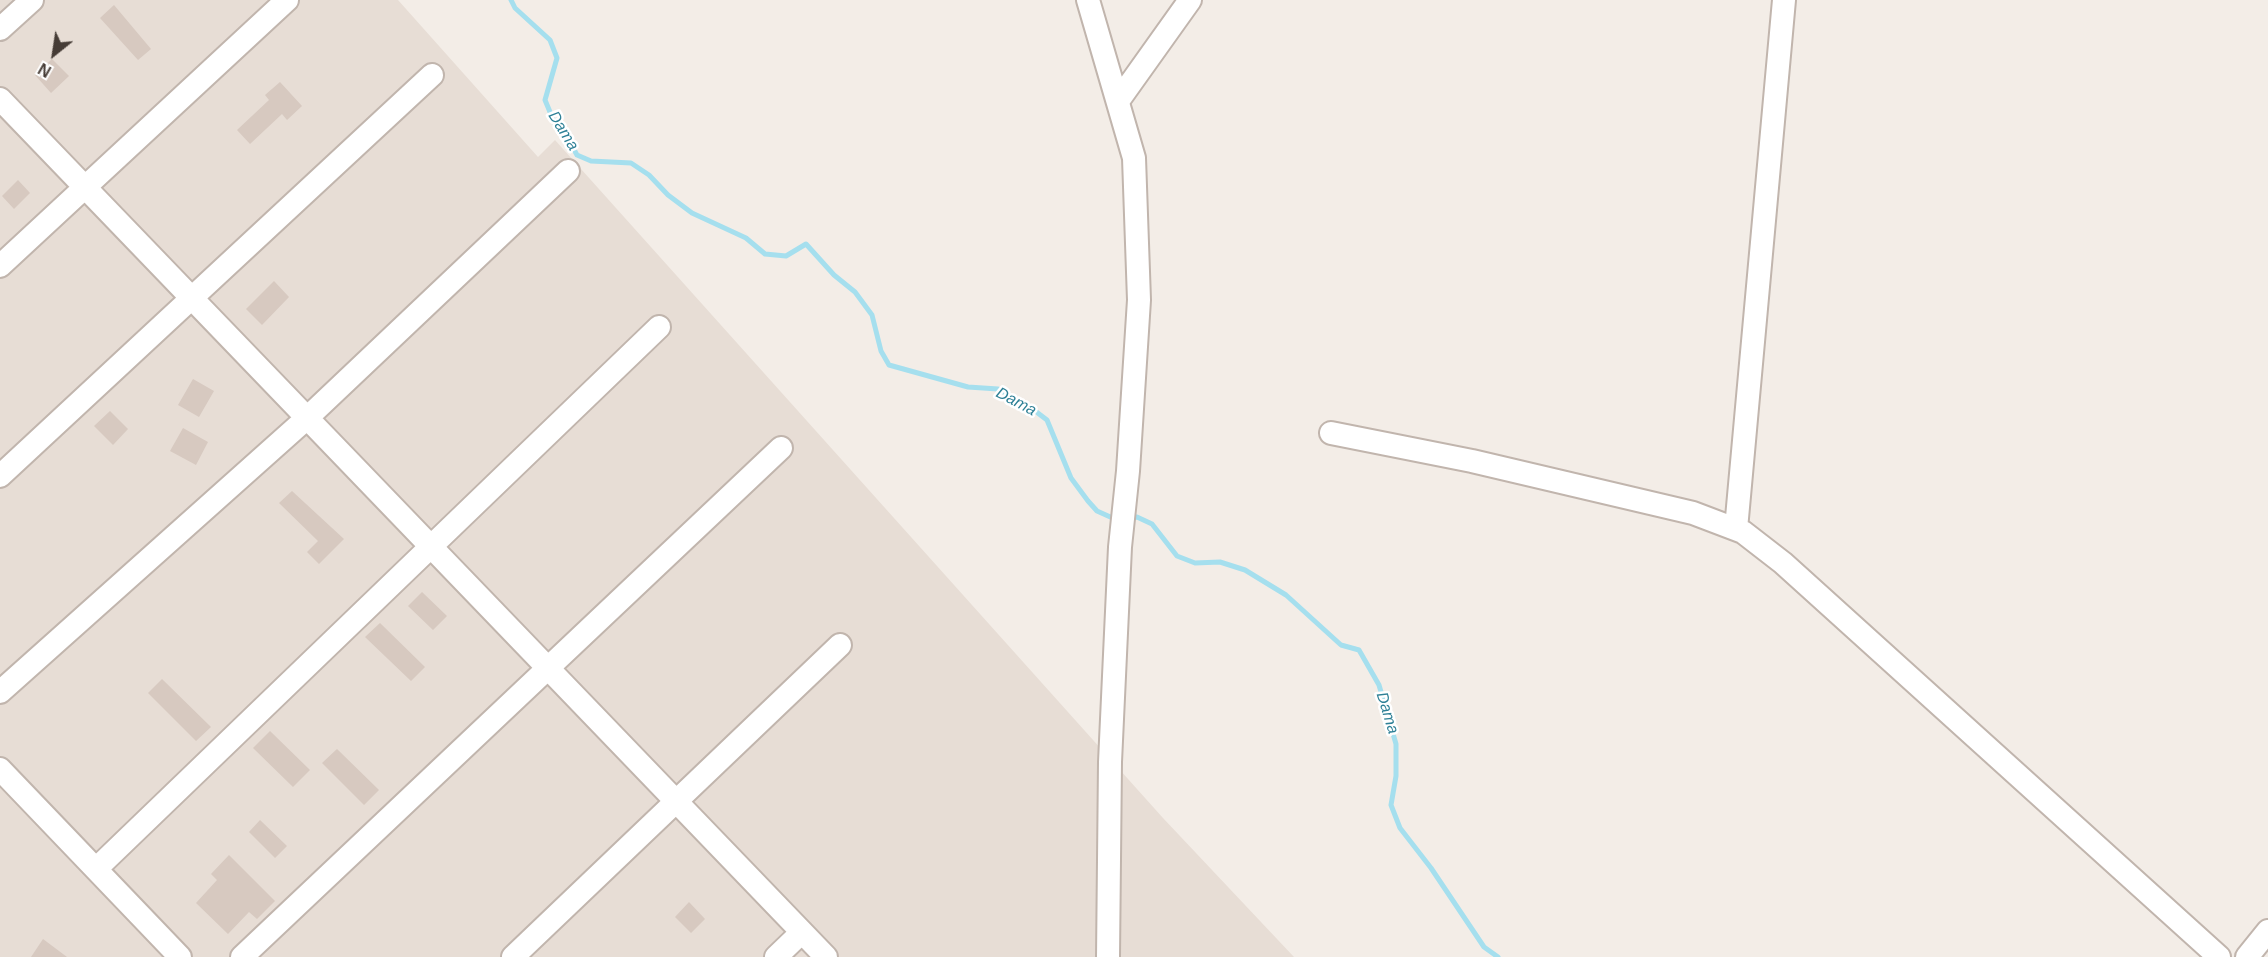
<!DOCTYPE html>
<style>
body{margin:0}
#map{position:relative;width:2268px;height:957px;overflow:hidden;background:#f3ede7;font-family:Helvetica,sans-serif}
canvas{display:block}
.north{position:absolute;left:24px;top:24px;width:60px;height:60px;-webkit-text-stroke:4px #fff;paint-order:stroke;rotate:210deg;font-size:16px;font-weight:700;line-height:24px;text-align:center;color:#463c36}
.north::after{content:'';display:block;margin:auto;width:21px;height:27px;background:#463c36;clip-path:polygon(50% 0,100% 100%,50% 72%,0 100%)}
</style>
<div id="map">
<canvas width="2268" height="957"></canvas>
<div class="north">N</div>
</div>
<script>
const ctx = document.querySelector('canvas').getContext('2d');
ctx.lineJoin = 'round';
function paint(path, color) {
  ctx.fillStyle = color;
  ctx.fill(path, 'evenodd');
}
function trace(path, color, width, dash) {
  ctx.strokeStyle = color;
  ctx.lineWidth = width;
  ctx.lineCap = dash ? 'butt' : 'round';
  ctx.setLineDash(dash || []);
  ctx.stroke(path);
}
function write(font, color, halo, rows, align = 'center') {
  ctx.font = font + ' Helvetica,sans-serif';
  ctx.lineWidth = 5;
  ctx.setLineDash([]);
  ctx.textBaseline = 'middle';
  ctx.strokeStyle = halo;
  ctx.fillStyle = color;
  for (const [text, x, y, turn = 0] of rows) {
    ctx.save();
    ctx.translate(x, y);
    ctx.rotate((+turn || 0) * Math.PI / 180);
    ctx.textAlign = isNaN(turn) ? turn : align;
    if (halo) ctx.strokeText(text, 0, 0);
    ctx.fillText(text, 0, 0);
    ctx.restore();
  }
}
const residential = new Path2D(`
 M0,0H398L538,157L555,140L1163,818L1294,957H0Z`);
const stream = new Path2D(`
 M511,0L515,8L550,40L557,58L545,100L555,124L567,137L577,155L591,161L631,163L649,175L668,195L692,213L746,238L765,254L786,256L806,244L834,275L855,292L872,315L881,351L889,365L968,387L998,389L1026,404L1047,420L1071,478L1088,501L1097,511L1117,520
 M1129,519L1137,517L1152,524L1177,556L1195,563L1220,562L1245,570L1286,595L1341,645L1359,650L1379,685L1396,744V776L1391,805L1400,828L1431,868L1484,947L1498,957`);
const building = new Path2D(`
 M114,5L151,49L138,60L100,18Z
 M52,59L69,76L51,93L35,75Z
 M280,82L302,106L287,120L282,114L250,144L237,130L269,100L265,95Z
 M18,180L30,193L14,209L2,196Z
 M274,281L289,297L262,325L246,309Z
 M193,379L214,391L199,417L178,405Z
 M110,411L128,429L113,445L94,426Z
 M183,428L208,442L196,465L170,451Z
 M292,491L344,539L319,564L307,552L318,541L279,503Z
 M422,592L447,616L433,630L408,606Z
 M380,623L425,667L411,681L365,637Z
 M162,679L211,727L196,741L148,693Z
 M270,731L310,770L293,787L253,748Z
 M337,749L379,790L364,805L322,763Z
 M260,820L287,846L275,858L249,832Z
 M229,855L275,901L257,919L249,912L228,934L196,903L217,880L211,874Z
 M689,902L705,919L691,933L675,917Z
 M43,939L67,957H31Z`);
const minor = new Path2D(`
 M1088,0L1134,158L1139,300L1128,471L1120,547L1110,762L1108,957
 M0,29L32,0
 M0,99L826,957
 M1118,101L1190,0
 M0,266L287,0
 M1331,433L1472,461L1693,513L1743,532L1783,563L2219,957
 M0,476L432,75
 M1736,529L1784,0
 M0,692L307,418L568,171
 M0,769L180,957
 M96,869L659,327
 M242,957L781,448
 M513,957L840,645
 M776,957L802,932
 M2247,957L2268,931`);
const waterNames = [
 ["Dama",563,131,58],
 ["Dama",1016,402,28],
 ["Dama",1387,713,73]
];
paint(residential, '#e7ddd5');
trace(stream, '#a5dfee', 5);
paint(building, '#d7c9c0');
trace(minor, '#c1b5ad', 26);
trace(minor, '#fff', 22);
write('italic 16px', '#2e8096', '#fff', waterNames);
</script>
